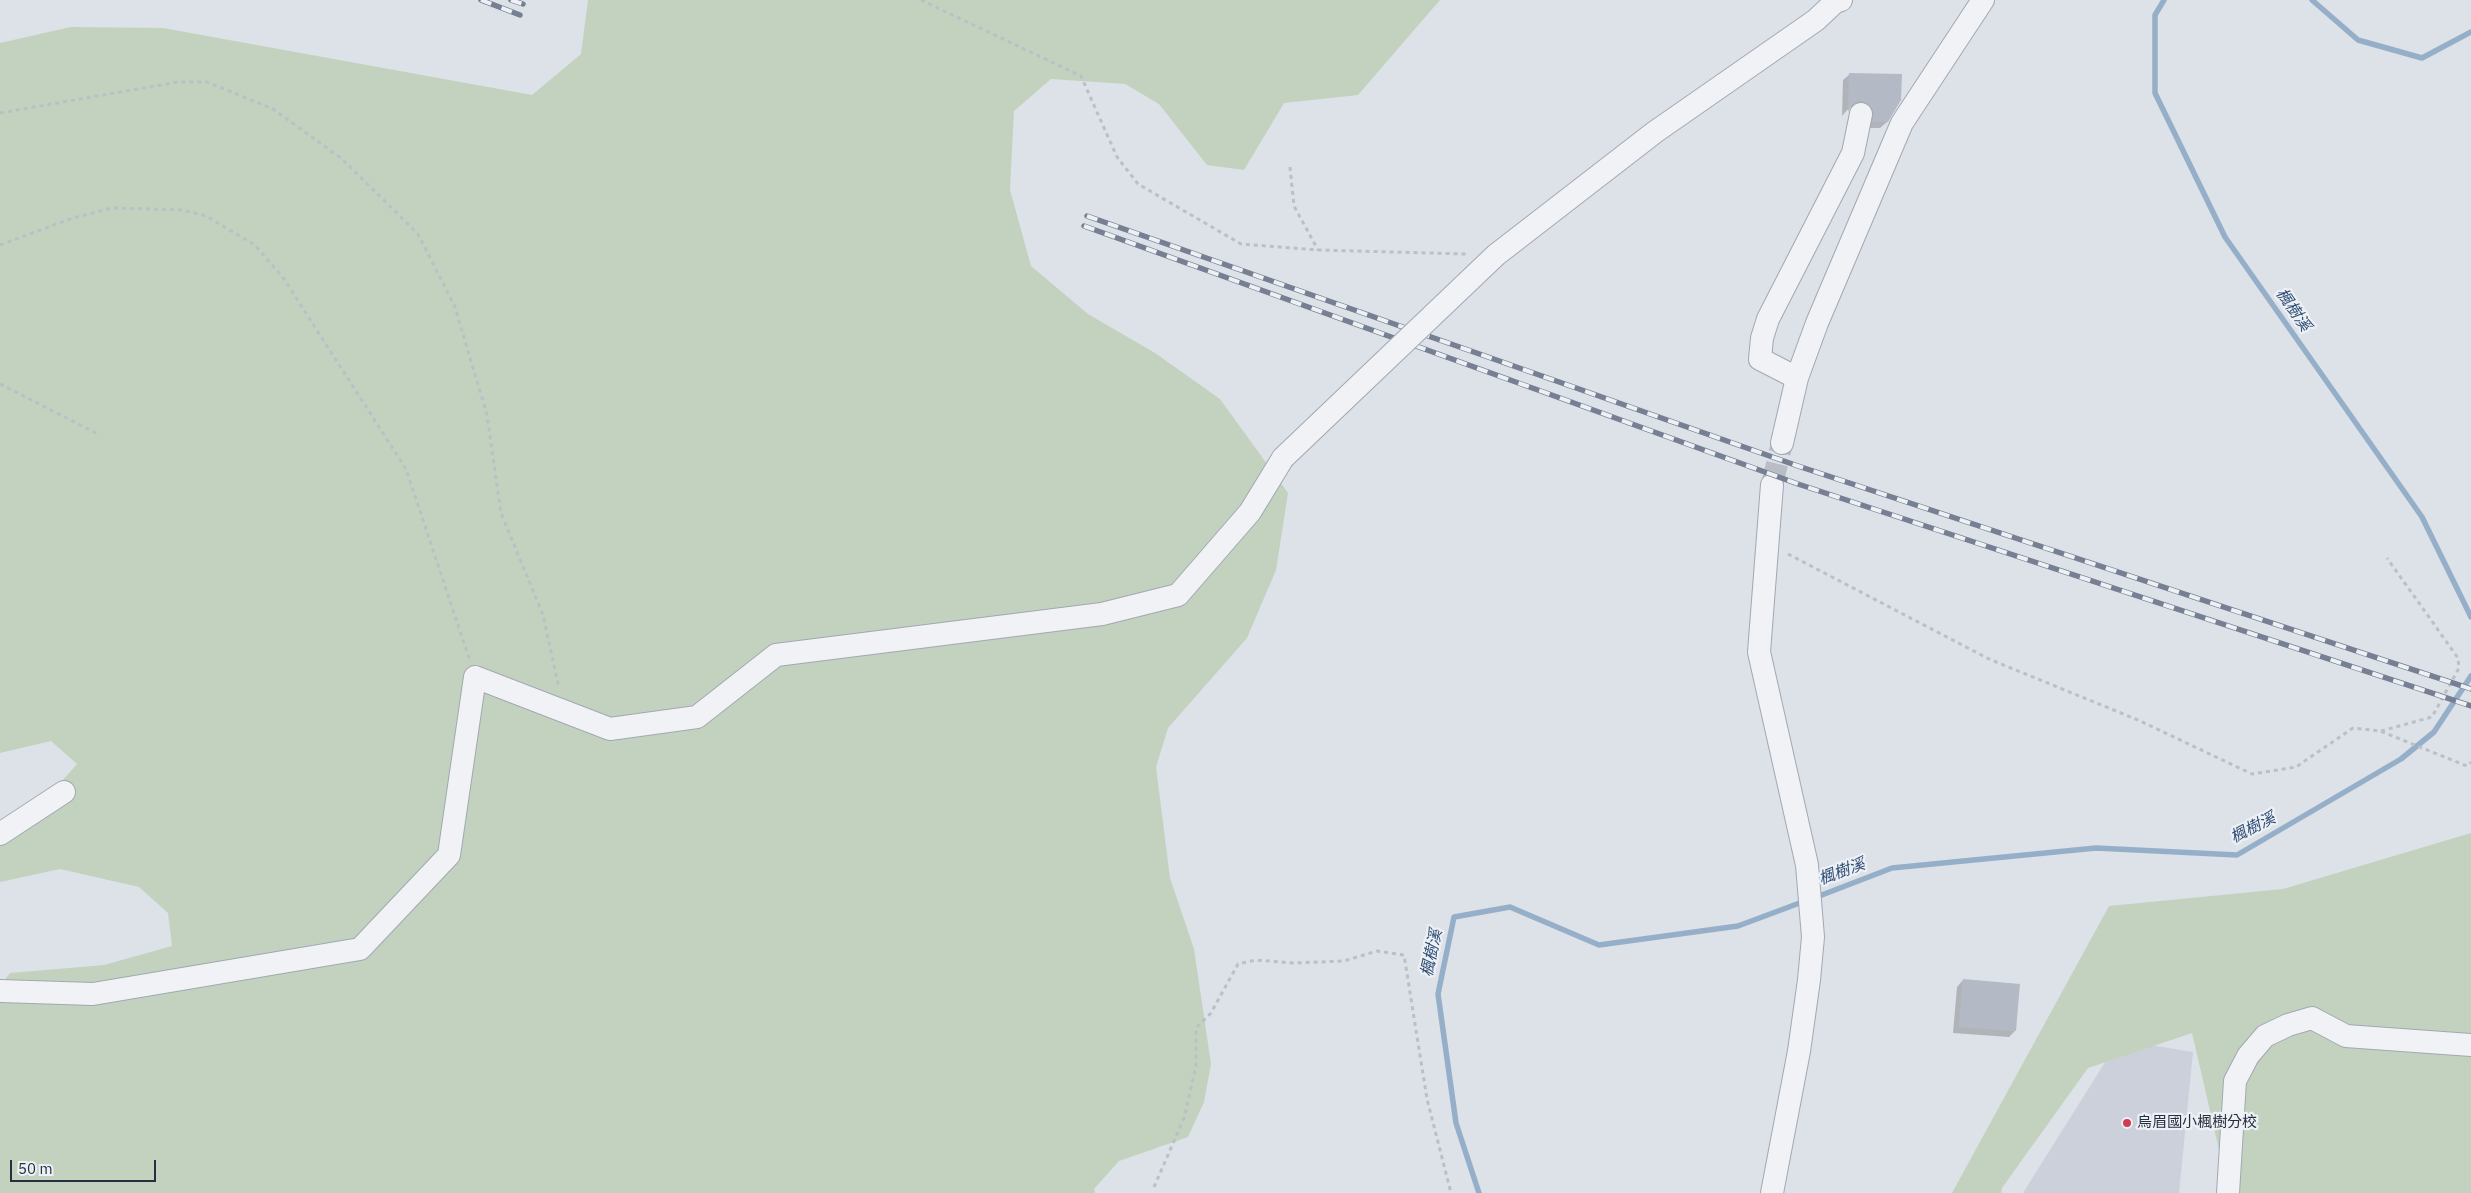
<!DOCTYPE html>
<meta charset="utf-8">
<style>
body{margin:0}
#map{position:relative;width:2471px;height:1193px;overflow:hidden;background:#dde1e8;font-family:"IBM Plex Sans",sans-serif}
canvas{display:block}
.scale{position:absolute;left:10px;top:1160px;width:146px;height:22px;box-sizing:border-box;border:2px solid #262f3f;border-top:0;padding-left:6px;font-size:15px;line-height:18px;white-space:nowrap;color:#262f3f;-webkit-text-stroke:4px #edf0f5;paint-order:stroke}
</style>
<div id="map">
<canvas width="2471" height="1193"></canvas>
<div class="scale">50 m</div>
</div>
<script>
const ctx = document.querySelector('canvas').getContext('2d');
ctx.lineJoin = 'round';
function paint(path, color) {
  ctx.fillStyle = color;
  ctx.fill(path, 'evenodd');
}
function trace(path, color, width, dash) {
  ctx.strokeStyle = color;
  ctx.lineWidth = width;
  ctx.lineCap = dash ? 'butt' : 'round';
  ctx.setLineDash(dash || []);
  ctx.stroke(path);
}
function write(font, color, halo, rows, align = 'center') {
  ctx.font = font + ' "IBM Plex Sans","Noto Sans TC",sans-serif';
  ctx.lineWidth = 4.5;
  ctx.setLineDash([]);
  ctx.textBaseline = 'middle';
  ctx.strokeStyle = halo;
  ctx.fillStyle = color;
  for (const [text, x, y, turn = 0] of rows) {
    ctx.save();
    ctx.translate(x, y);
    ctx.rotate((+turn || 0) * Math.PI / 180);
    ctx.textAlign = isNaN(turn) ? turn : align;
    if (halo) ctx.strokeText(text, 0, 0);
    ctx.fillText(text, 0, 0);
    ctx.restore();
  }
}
const built = new Path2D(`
 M2119,1040L2193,1052L2179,1193H2023Z`);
const green = new Path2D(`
 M588,0H1440L1358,95L1284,103L1244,170L1207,165L1159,104L1125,84L1051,79L1014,111L1010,190L1031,266L1088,314L1155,353L1220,399L1288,493L1276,570L1247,638L1168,728L1156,767L1170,878L1194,949L1211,1064L1204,1102L1188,1137L1119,1161L1094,1189L1095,1193H0V986L10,973L104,965L172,946L168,913L139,887L60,869L0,882V823L30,817L77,764L51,741L0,753V43L71,27L163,28L532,95L581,54Z
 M2471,833V1193H2229L2192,1033L2088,1068L2002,1188L2001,1193H1952L2109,906L2283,889Z`);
const shadow = new Path2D(`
 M1850,74L1887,122L1880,128H1867L1857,107H1850L1842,116L1843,80Z
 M1963,980L2015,1031L2009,1037L1953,1033L1957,987Z`);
const stream = new Path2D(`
 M2164,0L2155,15V93L2225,237L2422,517L2471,617
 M2312,0L2358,40L2422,58L2471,32
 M1814,898L1892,868L2096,848L2237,855L2401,759L2434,732L2471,676
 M1479,1193L1456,1123L1438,994L1454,917L1510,907L1599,945L1738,926L1805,901`);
const building = new Path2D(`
 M1849,73L1902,74L1901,100L1888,122H1873V109L1864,101H1857L1852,105L1848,112Z
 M1963,979L2020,984L2016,1031L1959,1027Z`);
const minorTunnel = new Path2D(`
 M1772,485L1782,443`);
const path = new Path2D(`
 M921,0L1081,76L1117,157L1138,184L1241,244L1318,250L1466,254
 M0,113L178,82H207L273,109L342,159L418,234L455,307L487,415L501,513L543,615L559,688
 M1290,167L1294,206L1318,250
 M0,245L73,218L112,208L182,210L206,216L255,245L284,279L406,469L469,658
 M0,384L100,435
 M1788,554L1989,659L2138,720L2252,774L2296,767L2353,728L2380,731L2467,766L2471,762
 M2381,731L2432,717L2459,668L2458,658L2387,558
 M1154,1187L1184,1118L1196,1066V1028L1211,1013L1238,964L1256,960L1293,963L1344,961L1377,951L1404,955L1427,1099L1451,1193`);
const minor = new Path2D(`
 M1496,255L1655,132L1816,20L1835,2L1841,0
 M1797,378L1760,359L1762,338L1768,319L1853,153L1861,114
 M1782,443L1797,378L1817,323L1902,123L1983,0
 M1772,485L1759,652L1807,865L1813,937L1809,980L1799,1051L1772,1193
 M0,834L64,792
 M0,991L93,994L360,949L449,855L475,677L610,729L697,717L776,655L1102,614L1178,595L1250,512L1283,458
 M2228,1193L2235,1081L2248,1056L2265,1036L2288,1025L2312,1018L2346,1036L2471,1045`);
const rail = new Path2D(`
 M481,0L520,15
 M511,0L523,4
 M1087,216L1798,466L2471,689
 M1084,226L1798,484L2471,706`);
const minorBridge = new Path2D(`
 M1283,458L1496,255`);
const markers = [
 [2127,1123,5,"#d23c52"]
];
const poiNames = [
 ["烏眉國小楓樹分校",2137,1123]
];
const waterNames = [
 ["楓樹溪",2293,310,55],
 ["楓樹溪",2253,828,-27],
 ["楓樹溪",1842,872,-20],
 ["楓樹溪",1432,953,-78]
];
paint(built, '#cbd0da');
paint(green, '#c3d2be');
paint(shadow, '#0003');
trace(stream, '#96afc9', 5.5);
paint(building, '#b4bac5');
trace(minorTunnel, '#b8bdc6', 22, [22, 11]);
trace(minor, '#a2a8b2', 24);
trace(path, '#bbbfc6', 3, [4, 4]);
trace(minor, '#f0f2f6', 22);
trace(rail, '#768092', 5.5);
trace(rail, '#edf0f5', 4, [11]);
trace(minorBridge, '#a2a8b2', 24, []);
trace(minorBridge, '#f0f2f6', 22);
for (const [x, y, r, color] of markers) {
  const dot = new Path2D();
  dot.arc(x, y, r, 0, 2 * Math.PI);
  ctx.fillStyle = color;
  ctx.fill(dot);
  trace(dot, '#edf0f5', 2);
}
write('15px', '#262f3f', '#edf0f5', poiNames, 'left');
write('italic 16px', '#2f4d74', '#edf0f5', waterNames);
</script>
